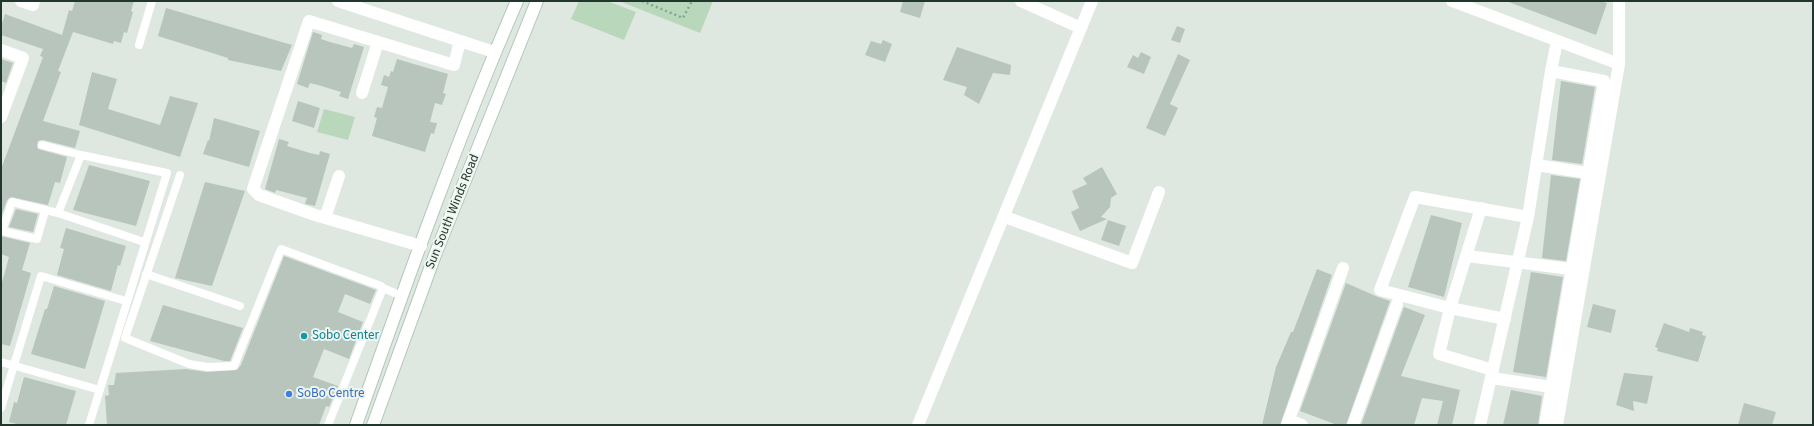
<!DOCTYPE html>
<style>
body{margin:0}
#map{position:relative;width:1814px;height:426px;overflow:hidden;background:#dee8e1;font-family:"Source Sans 3",sans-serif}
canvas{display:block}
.frame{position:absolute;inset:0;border:2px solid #21362c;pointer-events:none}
</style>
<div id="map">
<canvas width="1814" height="426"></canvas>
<div class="frame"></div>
</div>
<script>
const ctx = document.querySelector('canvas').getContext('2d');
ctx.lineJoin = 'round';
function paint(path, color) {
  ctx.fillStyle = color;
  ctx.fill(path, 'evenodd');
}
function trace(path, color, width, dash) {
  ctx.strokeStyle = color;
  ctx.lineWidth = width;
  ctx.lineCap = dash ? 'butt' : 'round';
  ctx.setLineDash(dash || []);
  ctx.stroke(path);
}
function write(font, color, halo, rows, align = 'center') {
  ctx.font = font + ' "Source Sans 3",sans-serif';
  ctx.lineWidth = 4;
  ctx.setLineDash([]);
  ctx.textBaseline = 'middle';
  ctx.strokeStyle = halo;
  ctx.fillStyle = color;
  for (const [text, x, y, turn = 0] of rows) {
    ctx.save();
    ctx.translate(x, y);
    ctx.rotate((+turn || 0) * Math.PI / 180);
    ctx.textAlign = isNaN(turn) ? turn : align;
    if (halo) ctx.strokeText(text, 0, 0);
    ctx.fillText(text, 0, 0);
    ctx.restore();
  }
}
const green = new Path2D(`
 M579,1H607L636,12L624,40L571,19Z
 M619,1H713L700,33Z
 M324,109L355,117L348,140L317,132Z`);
const building = new Path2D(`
 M75,1H134L131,11L133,12L127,33L124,32L121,43L114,41L113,44L73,32L58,71L61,72L43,121L80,131L75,148L43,140L38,141L37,146L38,149L67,157L60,183L55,182L48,205L11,197L7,200L1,217V169L43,57L40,56L43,49L1,35V27L5,14L62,35L69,10L72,11Z
 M903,1H925L920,18L900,12Z
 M1506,1H1600L1607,3L1596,35Z
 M166,8L292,45L281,71L228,60V58L158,36Z
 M1177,26L1185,29L1180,43L1171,40Z
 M313,32L322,35L321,39L330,42L352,48L354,44L364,47L348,99L339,96L341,92L318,85L310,83L308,88L297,84Z
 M883,40L892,44L885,62L865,55L871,41L881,44Z
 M957,47L1011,65L1010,75L993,73L979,104L964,95L967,87L943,80Z
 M1141,52L1151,57L1144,74L1127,67L1133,55L1138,58Z
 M1178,54L1190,60L1170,104L1178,108L1165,136L1146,128Z
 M1,59L13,63L6,83L1,81Z
 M397,59L448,74L443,93L446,94L442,105L435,103L430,122L437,123L434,134L431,133L425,152L372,136L377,118L374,117L377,107L382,108L388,87L381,85L384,75L389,77L391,71L393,72Z
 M92,72L117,79L108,109L160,125L170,96L198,103L180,157L79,125Z
 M1561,81L1595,87L1582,164L1552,160Z
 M298,101L320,108L314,128L292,121Z
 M214,118L260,131L249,167L203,154L208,140L209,141Z
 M279,139L289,142L287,146L310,153L319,155L320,151L330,154L315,206L305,204L307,198L276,190L275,193L265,189Z
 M89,165L150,181L136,226L73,210Z
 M1102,167L1117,194L1111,198L1110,207L1101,217L1107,219L1080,231L1071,212L1079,208L1072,191L1087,184L1083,178Z
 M1551,175L1580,179L1566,261L1542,258Z
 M205,182L245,191L212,286L175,278Z
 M16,209L38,214L33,232L9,227Z
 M1431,215L1462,223L1444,297L1408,287Z
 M1108,220L1126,226L1119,246L1101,240Z
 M66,228L126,246L120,266L118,265L111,291L57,275L64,249L60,248Z
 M1,236L30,243L22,270L31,273L10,346L1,344V286L9,257L1,254Z
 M284,256L376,290L370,304L345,294L338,312L363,322L349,359L324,349L313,377L338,386L329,407L326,406L319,425H107L105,396L109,395L108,385H114L116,373L186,369L207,372L237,370L241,365Z
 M1317,269L1332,275L1280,425H1262L1276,367L1291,332H1293Z
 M1531,272L1563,277L1546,377L1513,372Z
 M1346,283L1378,297L1390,301L1346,425H1337L1300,411Z
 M54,286L105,301L85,369L31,354L45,309H47Z
 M1593,304L1616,310L1611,333L1587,327Z
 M163,305L243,328L230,361H224L150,341Z
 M1404,307L1425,315L1401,376L1460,390L1452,425H1437L1443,401L1422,398L1414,425H1361Z
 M1664,323L1689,332L1690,328L1703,332L1702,335L1706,336L1698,362L1657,351L1658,348L1655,347Z
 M1624,373L1653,376L1647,404L1633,401L1634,411L1616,405Z
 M24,377L76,391L66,425H20L9,422L14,402L17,403Z
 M1511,390L1542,396L1538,425H1503Z
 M1744,403L1776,412L1772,425H1738Z`);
const path = new Path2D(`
 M642,1L683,18L692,1`);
const lane = new Path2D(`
 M139,45L152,1
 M42,145L81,155L58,213L12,202L2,231L37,239L45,211
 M81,155L167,173L89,425
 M180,175L125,338L189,364L207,367L234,366L281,249L381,286L383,288
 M58,213L144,242
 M146,274L240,306
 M1,362L100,390
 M1,408L41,276L126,301
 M328,425L383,288L402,296`);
const street = new Path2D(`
 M21,1L33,5L34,1
 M338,1L494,52
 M1021,1L1081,28
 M1452,1L1619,64
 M1,50L23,58L1,117
 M362,93L378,42
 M1536,165L1588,173
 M1481,208L1450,308L1505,319
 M1005,217L1132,263L1159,192
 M325,218L339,176
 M421,246L315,215L259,195L253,189L309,21L454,65L460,41
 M1467,256L1571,269
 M1493,370L1439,354L1450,308L1380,290L1415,197L1528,217
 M1492,378L1551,387
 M1289,420L1302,425
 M918,425L1092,1
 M1287,425L1343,268
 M1353,425L1397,304
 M1480,425L1528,217L1551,71L1557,41
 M1545,425L1604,81L1551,71
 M1557,425L1619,64V1`);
const secondary = new Path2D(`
 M356,425C406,283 457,139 517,1
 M373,425L435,255L537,1`);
const markers = [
 [304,336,4,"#0f9aa8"],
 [289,394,4,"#3f7fe0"]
];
const streetNames = [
 ["Sun South Winds Road",453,212,-68]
];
const cultureNames = [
 ["Sobo Center",312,336]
];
const shopNames = [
 ["SoBo Centre",297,394]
];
paint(green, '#b9d7ba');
paint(building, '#b7c5bd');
trace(secondary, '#b3c7bb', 14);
trace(path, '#82a893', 2.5, [2, 3]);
trace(lane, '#fff', 8);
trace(street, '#fff', 12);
trace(secondary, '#fff', 12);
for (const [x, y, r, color] of markers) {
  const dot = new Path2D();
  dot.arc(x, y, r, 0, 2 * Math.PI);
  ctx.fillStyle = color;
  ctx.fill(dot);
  trace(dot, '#eef5f0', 1.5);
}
write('13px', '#21362c', '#eef5f0', streetNames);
write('13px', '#0d838f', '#eef5f0', cultureNames, 'left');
write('13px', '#366cbe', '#eef5f0', shopNames, 'left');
</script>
